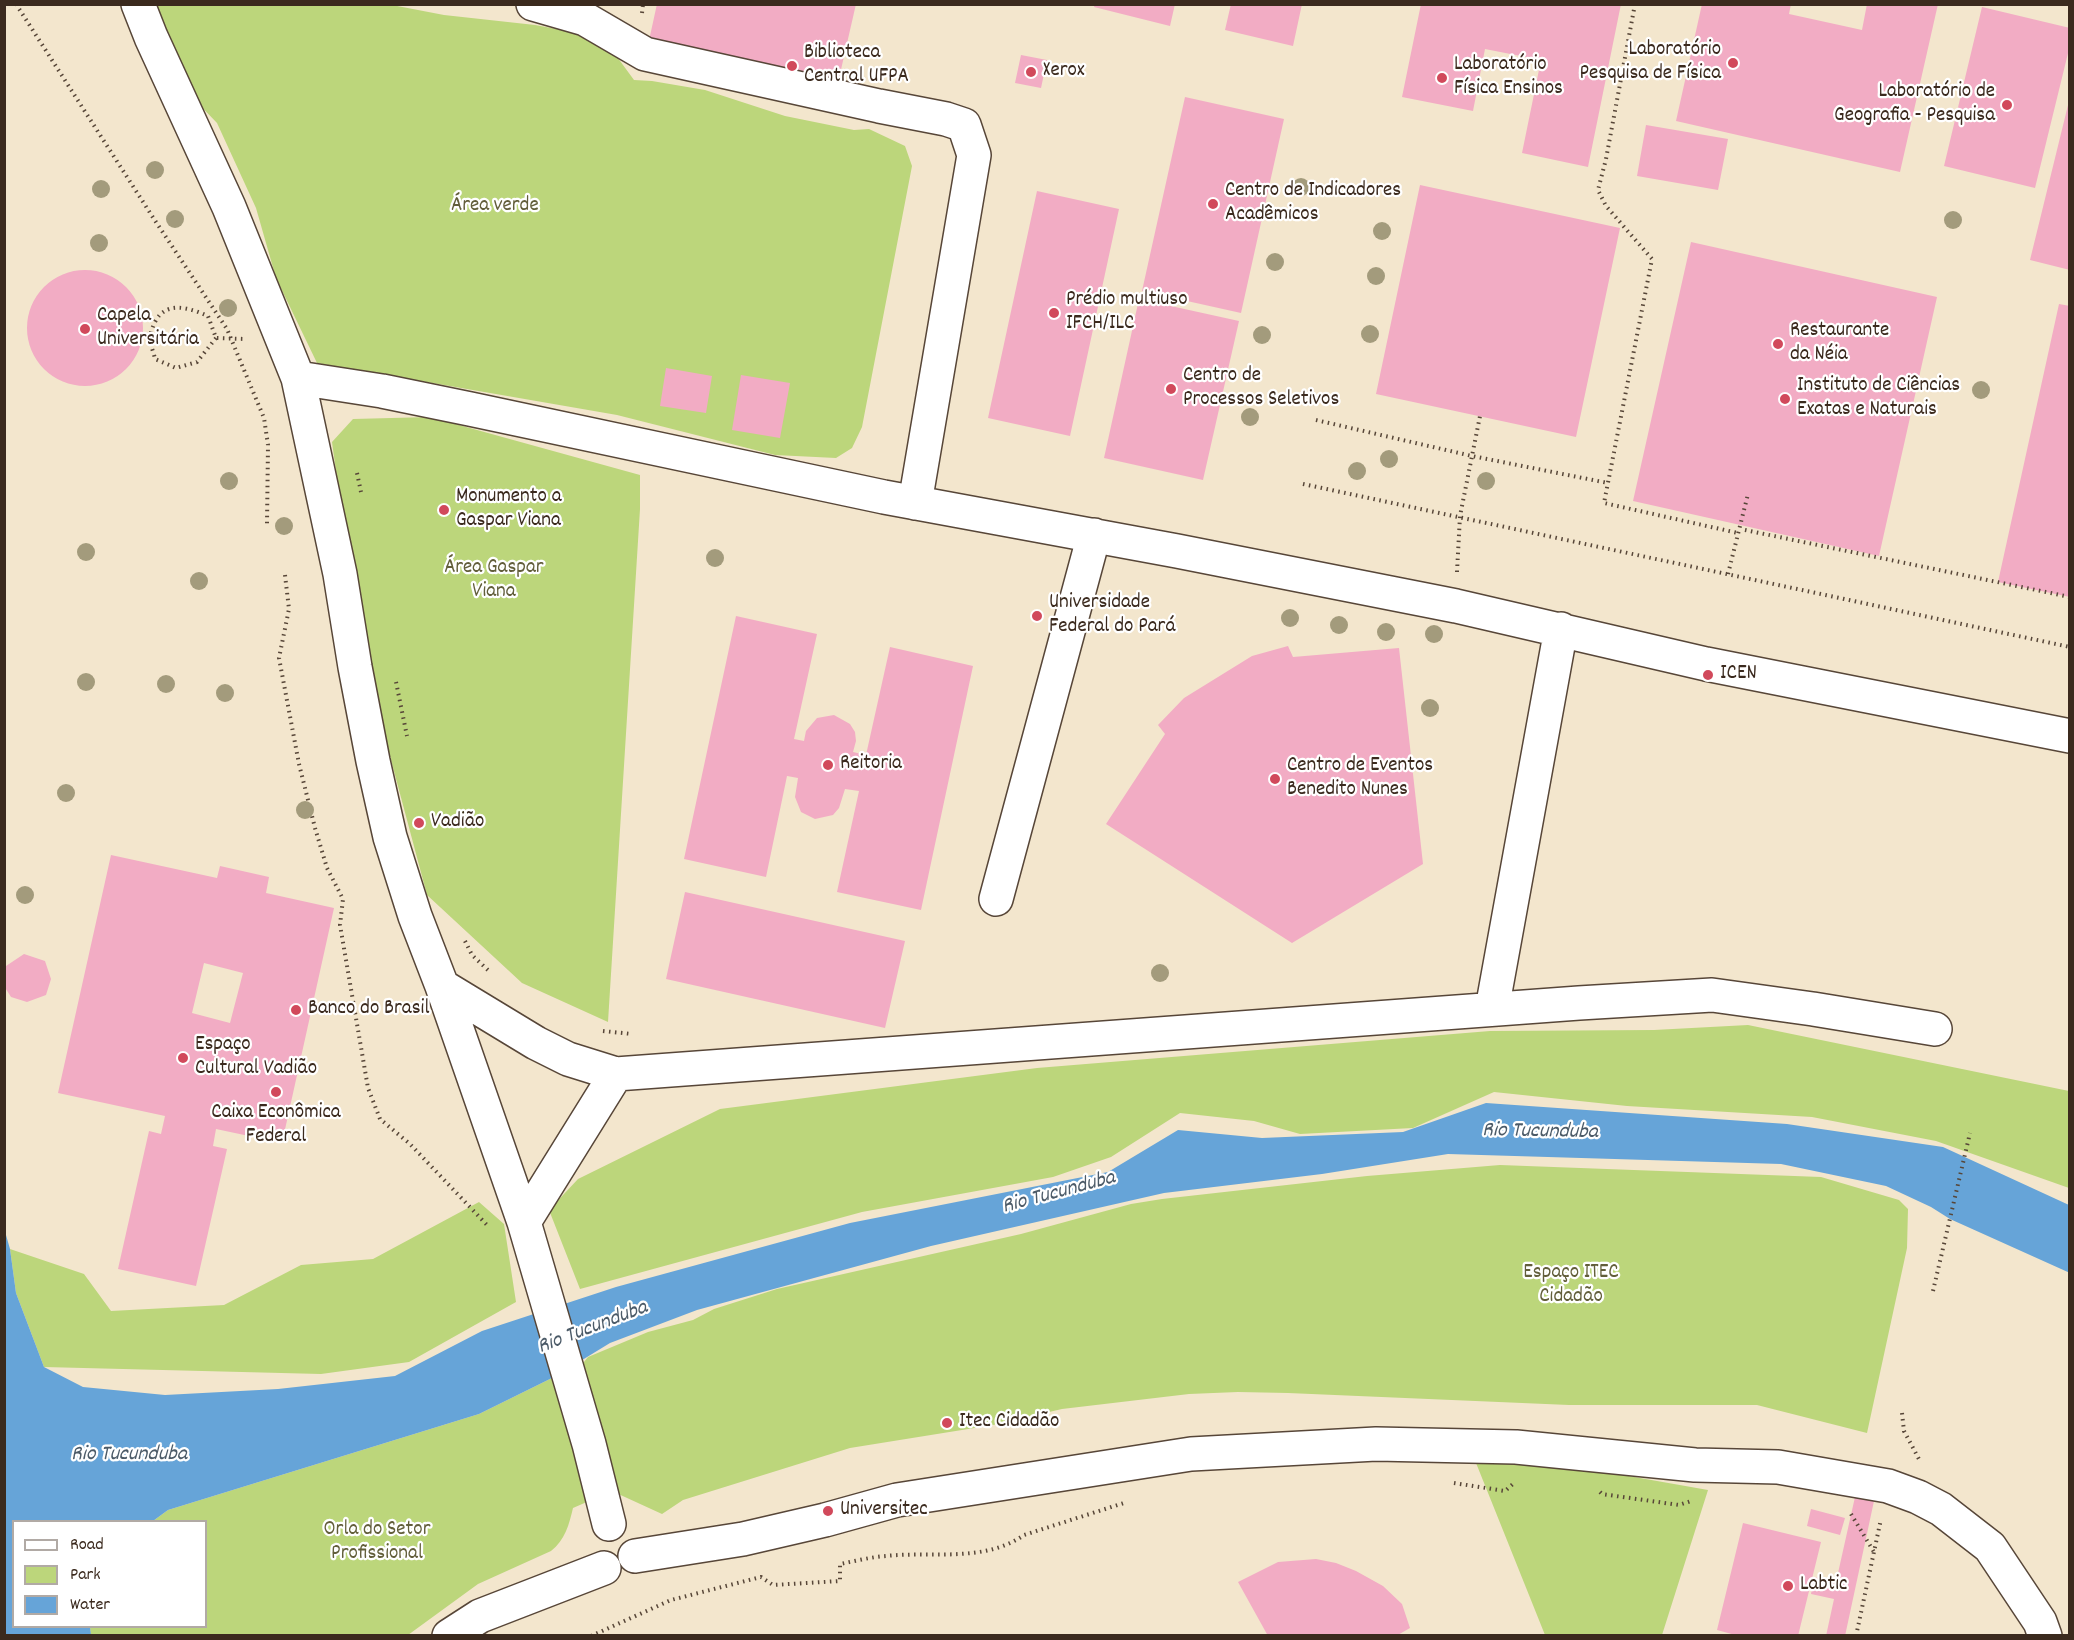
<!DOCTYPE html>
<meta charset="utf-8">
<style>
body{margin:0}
#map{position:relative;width:2074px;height:1640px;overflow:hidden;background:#f3e6cd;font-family:Dekko,sans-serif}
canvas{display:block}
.frame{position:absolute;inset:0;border:6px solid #3b2a1e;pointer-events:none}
.legend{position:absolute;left:12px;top:1520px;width:195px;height:108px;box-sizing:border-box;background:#fff;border:2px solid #b1aaa5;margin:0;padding:8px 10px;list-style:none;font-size:18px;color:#3b2a1e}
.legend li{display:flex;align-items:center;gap:12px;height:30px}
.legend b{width:30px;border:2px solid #b1aaa5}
</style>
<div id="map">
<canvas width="2074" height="1640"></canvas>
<div class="frame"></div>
<ul class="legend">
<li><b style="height:8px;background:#fff"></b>Road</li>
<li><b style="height:16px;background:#bcd67b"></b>Park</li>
<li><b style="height:16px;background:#66a4d8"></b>Water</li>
</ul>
</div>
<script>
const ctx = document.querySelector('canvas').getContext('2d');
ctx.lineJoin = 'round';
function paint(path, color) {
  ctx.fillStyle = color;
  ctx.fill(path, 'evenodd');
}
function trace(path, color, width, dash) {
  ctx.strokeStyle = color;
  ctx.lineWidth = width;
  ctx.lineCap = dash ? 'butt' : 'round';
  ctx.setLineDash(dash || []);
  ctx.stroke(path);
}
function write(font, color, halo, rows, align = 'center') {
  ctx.font = font + ' Dekko,sans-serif';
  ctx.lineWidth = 4.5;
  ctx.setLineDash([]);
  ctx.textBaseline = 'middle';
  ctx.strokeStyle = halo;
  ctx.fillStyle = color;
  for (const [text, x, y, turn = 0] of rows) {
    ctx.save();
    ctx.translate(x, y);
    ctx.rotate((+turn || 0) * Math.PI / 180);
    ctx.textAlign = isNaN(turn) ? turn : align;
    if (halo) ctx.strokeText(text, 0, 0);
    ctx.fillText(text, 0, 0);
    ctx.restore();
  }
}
const green = new Path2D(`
 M157,5H392L444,15L535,25L573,32L612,50L634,80L652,81L705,90L785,116L854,130L869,129L905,146L912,166L862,427L852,448L836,458L775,455L617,415L317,363L276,278L256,208L217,123L194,99Z
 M430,417L640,475V509L608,1022L522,983L427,895L359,640L332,442L353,419Z
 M1748,1025L2069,1091V1188L1936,1141L1812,1117L1627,1106L1494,1092L1413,1128L1300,1134L1254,1121L1180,1113L1111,1157L1053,1177L862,1212L580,1289L549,1210L578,1179L720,1109L1037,1068L1490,1031L1654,1030Z
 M1500,1165L1821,1177L1899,1200L1908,1209L1907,1248L1867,1433L1757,1405H1569L1288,1393L1238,1392L1189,1394L1062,1409L993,1425L850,1448L683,1500L662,1514L614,1492L576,1372L588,1357L648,1332L693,1320L714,1309L777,1289L1021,1234L1131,1204L1162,1199L1367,1176Z
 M479,1202L504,1224L516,1302L409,1362L321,1374L44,1367L16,1293L10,1249L84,1274L111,1311L224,1305L301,1265L373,1259Z
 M556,1376L589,1501L573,1508C569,1525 565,1540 551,1551L478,1584L408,1635L91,1636L90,1627L206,1626V1522L153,1521L168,1510L479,1414Z
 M1470,1448L1708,1490L1662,1635H1545Z`);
const water = new Path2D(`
 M1486,1103L1787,1124L1943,1147L2069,1205L2070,1273L1950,1219L1931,1207L1886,1186L1781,1164L1448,1154L1322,1174L1164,1193L931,1246L697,1310L610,1343L556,1376L479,1414L168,1510L153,1521L14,1522V1626L90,1627L91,1635L5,1636L4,1228L10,1249L16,1293L44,1367L83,1387L165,1395L278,1389L395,1376L482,1331L616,1287L850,1223L1108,1172L1178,1130L1262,1138L1403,1132Z`);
const building = new Path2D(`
 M657,4H856L837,87L648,45Z
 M1095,4H1175L1170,26L1094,7Z
 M1231,4H1302L1293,46L1225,30Z
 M1421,4H1621L1588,167L1522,153L1541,60L1485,49L1473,111L1402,97Z
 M1702,4H1791L1789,14L1862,30L1867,4H1938L1900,172L1676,121Z
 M1982,7L2070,28V45L2035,188L1944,166Z
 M1021,55L1047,60L1041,88L1015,83Z
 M1185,97L1284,119L1241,313L1142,291Z
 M2069,101H2070V270L2030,260Z
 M1646,125L1728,139L1718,190L1637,176Z
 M1420,185L1620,228L1576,437L1376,394Z
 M1037,191L1119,209L1070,436L988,418Z
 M1691,242L1937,297L1879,556L1633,501Z
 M27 328a58 58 0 1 1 116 0a58 58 0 1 1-116 0Z
 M1139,299L1239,321L1203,480L1104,458Z
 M2059,304L2070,306V597L1998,582Z
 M666,368L712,376L706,413L660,406Z
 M741,375L790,383L780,438L732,430Z
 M736,616L817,634L794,739L804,741L806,731L817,718L834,715L850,724L855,732L856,741L853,752L866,755L890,647L973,666L921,910L837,892L859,791L845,789L839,808L833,815L815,819L801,812L795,797L798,778L787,776L766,877L684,859Z
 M1288,646L1293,657L1399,648L1423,864L1292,943L1106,824L1165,734L1158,725L1184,698L1252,656Z
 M111,855L217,878L220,866L269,877L266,893L334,908L282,1143L216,1129L213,1146L227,1149L196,1286L118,1269L149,1131L161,1134L165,1116L58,1093ZM204,963L243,973L230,1023L192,1013Z
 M685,892L905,941L885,1028L666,979Z
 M24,954L45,961L51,979L46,995L27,1002L11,997L4,986L6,966Z
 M1855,1497L1874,1501L1845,1636H1826L1834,1599L1811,1594L1814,1577L1836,1582Z
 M1811,1509L1845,1518L1840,1535L1807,1526Z
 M1743,1523L1821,1542L1798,1636H1739L1717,1630Z
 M1316,1559L1336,1563L1356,1571L1383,1586L1402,1604L1410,1628L1396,1636H1268L1238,1582L1278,1562Z`);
const path = new Path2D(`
 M16,4L154,219L227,329L264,418L268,445L267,524
 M1635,4L1606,159L1598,190L1606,206L1652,259L1604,503L1738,533
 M642,13L643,4
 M216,338L197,362L176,368L155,359C154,353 151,347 150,341C150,334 152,328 155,322C166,300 190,308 208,316L216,338L246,339
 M1316,420L1472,456L1608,483
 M357,473L361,492
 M1303,484L2070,647
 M1745,530L2070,597
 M1457,572L1460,516L1480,416
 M1728,574L1748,494
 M285,575L289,609L279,658L299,764L315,828L327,868L343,899L340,925L368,1088L380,1119L410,1144L487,1225
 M396,682L407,736
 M465,941L472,955L490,972
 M603,1031L632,1034
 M1933,1291L1970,1133
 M1902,1413L1904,1431L1920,1461
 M1454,1483L1505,1491L1515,1482
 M1600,1492L1602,1494L1679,1505L1691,1501
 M1851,1514L1874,1552
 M591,1636L671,1600L761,1577L773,1585L840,1581V1564C855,1561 871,1557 886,1556C932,1551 984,1563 1024,1535L1127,1502
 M1856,1636L1881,1519`);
const minor = new Path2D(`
 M138,4L151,37L229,207L298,378L340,574L355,667L373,761L390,837L415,916L442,986L524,1222L589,1444L609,1524
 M533,4L585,19L645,54L879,106L946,119L964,125L974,155L915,503
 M298,378L382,391L470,409L884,497L1177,551L1456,606L1706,664L2070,736
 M996,899L1094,535
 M442,986L536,1043L568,1059L616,1074L1579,1003L1712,995L1813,1009L1935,1029
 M1492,1009L1561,629
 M524,1222L616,1074
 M635,1556L743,1539L825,1520L897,1500L1191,1454L1376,1444L1516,1447L1695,1465L1778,1467L1888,1486L1918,1497L1941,1509L1990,1547L2040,1622L2045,1636
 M449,1636L480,1616L604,1568`);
const trees = [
 [155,170],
 [1301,187],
 [101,189],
 [175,219],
 [1953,220],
 [1382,231],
 [99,243],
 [1275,262],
 [1376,276],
 [228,308],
 [1370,334],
 [1262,335],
 [1981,390],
 [1250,417],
 [1389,459],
 [1357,471],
 [229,481],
 [1486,481],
 [284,526],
 [86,552],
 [715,558],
 [199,581],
 [1290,618],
 [1339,625],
 [1386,632],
 [1434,634],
 [86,682],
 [166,684],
 [225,693],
 [1430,708],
 [66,793],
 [305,810],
 [25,895],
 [1160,973]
];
const markers = [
 [1733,63,6,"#d1495b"],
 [792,66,6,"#d1495b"],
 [1031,72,6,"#d1495b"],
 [1442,78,6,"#d1495b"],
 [2007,105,6,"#d1495b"],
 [1213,204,6,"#d1495b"],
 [1054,313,6,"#d1495b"],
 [85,329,6,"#d1495b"],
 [1778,344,6,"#d1495b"],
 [1171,389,6,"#d1495b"],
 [1785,399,6,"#d1495b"],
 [444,510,6,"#d1495b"],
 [1037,616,6,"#d1495b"],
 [1708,675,6,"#d1495b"],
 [828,765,6,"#d1495b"],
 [1275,779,6,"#d1495b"],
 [419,823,6,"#d1495b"],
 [296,1010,6,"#d1495b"],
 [183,1058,6,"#d1495b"],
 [276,1092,6,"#d1495b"],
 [947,1423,6,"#d1495b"],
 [828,1511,6,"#d1495b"],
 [1788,1586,6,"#d1495b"]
];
const poiNames = [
 ["Laboratório",1721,51,"right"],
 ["Pesquisa de Física",1721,75,"right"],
 ["Biblioteca",804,54],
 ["Central UFPA",804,78],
 ["Laboratório",1454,66],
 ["Física Ensinos",1454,90],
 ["Xerox",1043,72],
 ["Laboratório de",1995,93,"right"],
 ["Geografia - Pesquisa",1995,117,"right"],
 ["Centro de Indicadores",1225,192],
 ["Acadêmicos",1225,216],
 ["Prédio multiuso",1066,301],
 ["IFCH/ILC",1066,325],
 ["Capela",97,317],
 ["Universitária",97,341],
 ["Restaurante",1790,332],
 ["da Néia",1790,356],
 ["Centro de",1183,377],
 ["Processos Seletivos",1183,401],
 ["Instituto de Ciências",1797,387],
 ["Exatas e Naturais",1797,411],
 ["Monumento a",456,498],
 ["Gaspar Viana",456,522],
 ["Universidade",1049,604],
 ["Federal do Pará",1049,628],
 ["ICEN",1720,675],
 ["Reitoria",840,765],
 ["Centro de Eventos",1287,767],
 ["Benedito Nunes",1287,791],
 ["Vadião",431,823],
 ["Banco do Brasil",308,1010],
 ["Espaço",195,1046],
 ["Cultural Vadião",195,1070],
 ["Caixa Econômica",276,1114,"center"],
 ["Federal",276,1138,"center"],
 ["Itec Cidadão",959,1423],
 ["Universitec",840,1511],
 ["Labtic",1800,1586]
];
const parkNames = [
 ["Área verde",495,207],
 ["Área Gaspar",494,569],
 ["Viana",494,593],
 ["Espaço ITEC",1571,1274],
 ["Cidadão",1571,1298],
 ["Orla do Setor",377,1531],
 ["Profissional",377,1555]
];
const waterNames = [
 ["Rio Tucunduba",1540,1133,1],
 ["Rio Tucunduba",1059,1194,-15],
 ["Rio Tucunduba",593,1329,-21],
 ["Rio Tucunduba",129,1456]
];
paint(green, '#bcd67b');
paint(water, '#66a4d8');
paint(building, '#f2acc4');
trace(minor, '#574638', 36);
trace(path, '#574638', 4, [1.5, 4.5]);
trace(minor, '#fff', 33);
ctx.fillStyle = '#a39b7c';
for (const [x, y] of trees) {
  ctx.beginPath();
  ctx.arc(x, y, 9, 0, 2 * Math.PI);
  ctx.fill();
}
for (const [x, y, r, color] of markers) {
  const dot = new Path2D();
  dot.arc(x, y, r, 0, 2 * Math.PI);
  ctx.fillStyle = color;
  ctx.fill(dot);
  trace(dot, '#fff', 2);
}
write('21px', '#3b2a1e', '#fff', poiNames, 'left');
write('21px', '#625e3a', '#fff', parkNames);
write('italic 22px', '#4c5b68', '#fff', waterNames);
</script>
